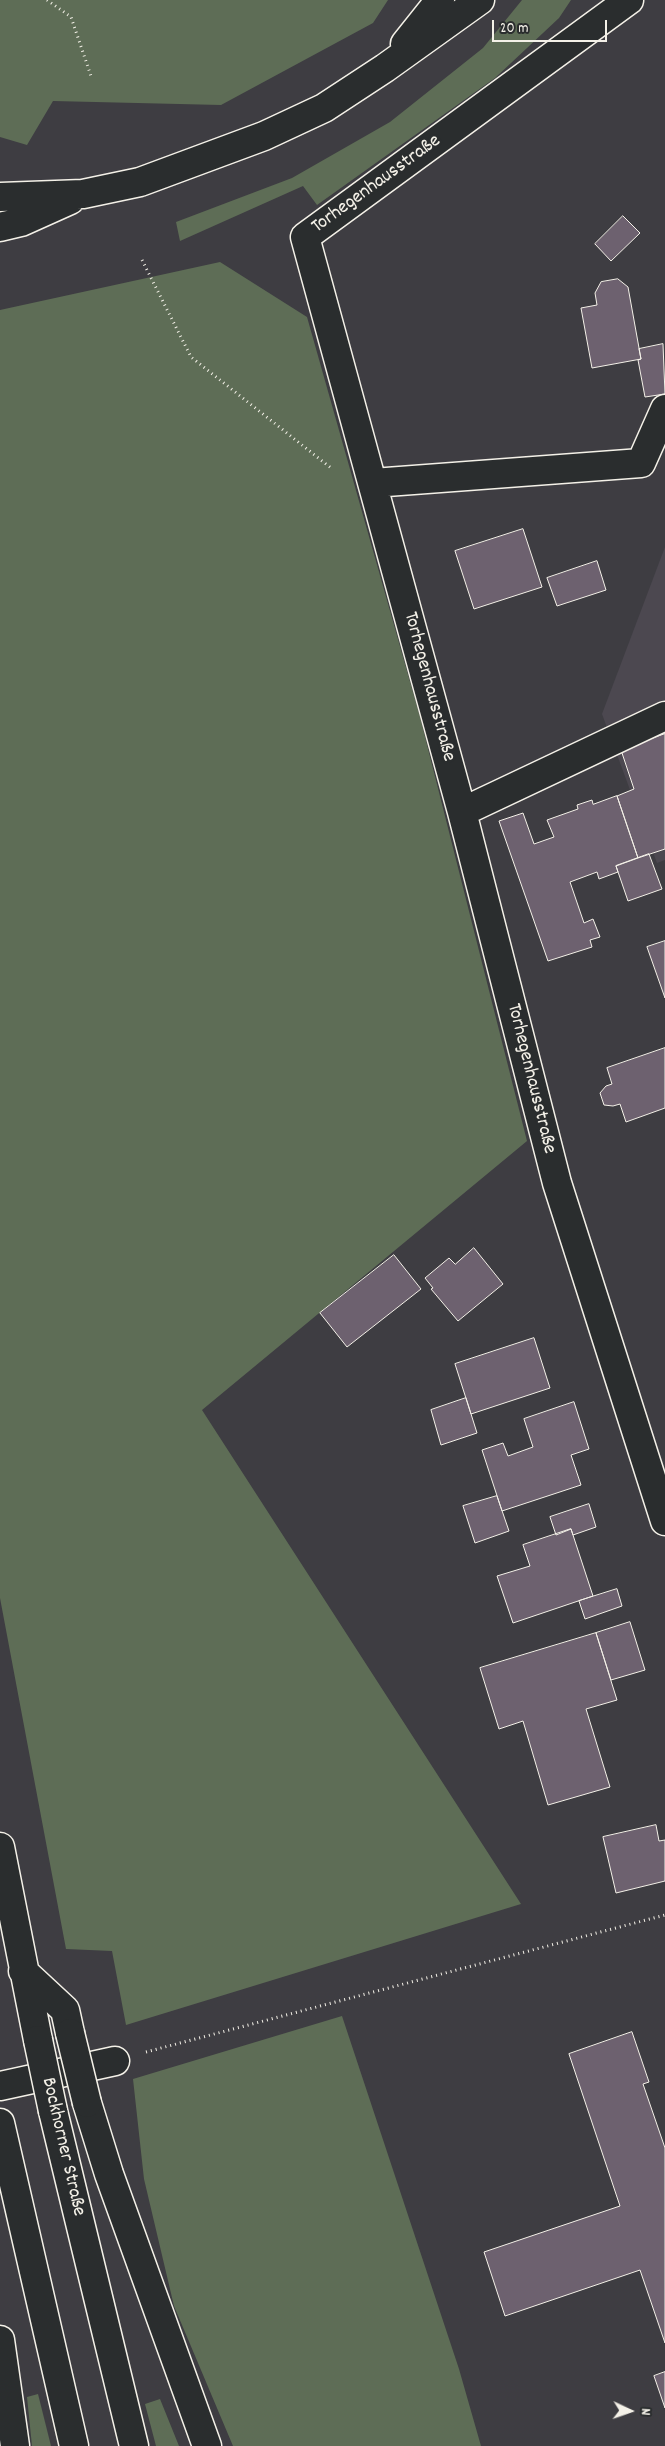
<!DOCTYPE html>
<meta charset="utf-8">
<style>
body{margin:0}
#map{position:relative;width:665px;height:2446px;overflow:hidden;background:#3e3d42;font-family:Dekko,sans-serif}
canvas{display:block}
.north{position:absolute;left:605px;top:2386px;width:50px;height:50px;-webkit-text-stroke:4px #2a2d2e;paint-order:stroke;rotate:93deg;font-size:14px;font-weight:700;line-height:20px;text-align:center;color:#f4f1e8}
.north::after{content:'';display:block;margin:auto;width:18px;height:22px;background:#f4f1e8;clip-path:polygon(50% 0,100% 100%,50% 72%,0 100%)}
.scale{position:absolute;left:492px;top:20px;width:115px;height:22px;box-sizing:border-box;border:2px solid #f4f1e8;border-top:0;padding-left:6px;font-size:15px;line-height:18px;white-space:nowrap;color:#f4f1e8;-webkit-text-stroke:4px #2a2d2e;paint-order:stroke}
</style>
<div id="map">
<canvas width="665" height="2446"></canvas>
<div class="north">N</div>
<div class="scale">20 m</div>
</div>
<script>
const ctx = document.querySelector('canvas').getContext('2d');
ctx.lineJoin = 'round';
function paint(path, color) {
  ctx.fillStyle = color;
  ctx.fill(path, 'evenodd');
}
function trace(path, color, width, dash) {
  ctx.strokeStyle = color;
  ctx.lineWidth = width;
  ctx.lineCap = dash ? 'butt' : 'round';
  ctx.setLineDash(dash || []);
  ctx.stroke(path);
}
function write(font, color, halo, rows, align = 'center') {
  ctx.font = font + ' Dekko,sans-serif';
  ctx.lineWidth = 5;
  ctx.setLineDash([]);
  ctx.textBaseline = 'middle';
  ctx.strokeStyle = halo;
  ctx.fillStyle = color;
  for (const [text, x, y, turn = 0] of rows) {
    ctx.save();
    ctx.translate(x, y);
    ctx.rotate((+turn || 0) * Math.PI / 180);
    ctx.textAlign = isNaN(turn) ? turn : align;
    if (halo) ctx.strokeText(text, 0, 0);
    ctx.fillText(text, 0, 0);
    ctx.restore();
  }
}
const built = new Path2D(`
 M665,547V860L657,863L602,714Z`);
const green = new Path2D(`
 M0,0H388L373,23L221,105L53,101L27,145L0,137Z
 M522,0H571L559,18L495,78L317,205L303,186L180,241L176,222L292,178L390,122L483,48Z
 M220,262L307,317L420,717L527,1141L202,1410L521,1904L126,2025L112,1951L66,1949L0,1598V310Z
 M342,2016L459,2369L481,2446H233L174,2306L144,2179L133,2079Z
 M38,2394L51,2446H32L27,2397Z
 M160,2399L179,2446H156L145,2404Z`);
const building = new Path2D(`
 M623,216L640,233L611,261L595,244Z
 M618,279L628,287L641,359L592,368L581,308L597,305L595,293L601,282Z
 M663,344L665,394L645,397L638,360L641,359L639,349Z
 M523,529L542,587L474,609L455,551Z
 M597,561L606,590L557,606L547,578Z
 M665,734V849L638,858L617,796L634,789L621,750Z
 M617,796L638,858L616,866L618,872L599,879L597,872L570,882L584,923L593,919L600,937L590,940L592,947L548,961L499,821L523,813L534,844L554,837L547,820L578,809L577,805L592,800L593,804Z
 M649,854L662,889L628,901L616,866Z
 M665,941V998L647,947Z
 M665,1048V1108L626,1122L620,1104L613,1106L604,1105L600,1093L606,1086L612,1084L607,1068Z
 M474,1248L503,1284L458,1321L431,1289L433,1288L425,1278L449,1258L455,1264Z
 M394,1255L421,1289L347,1347L320,1313Z
 M534,1338L550,1388L471,1414L455,1364Z
 M466,1398L477,1433L441,1445L431,1410Z
 M574,1402L589,1449L571,1455L581,1485L502,1511L482,1450L503,1443L508,1456L533,1447L524,1419Z
 M497,1496L509,1531L475,1543L463,1506Z
 M589,1504L596,1527L573,1535L571,1529L556,1535L550,1517Z
 M571,1529L593,1596L513,1623L497,1576L530,1566L523,1545Z
 M617,1589L622,1606L585,1619L579,1601Z
 M630,1622L645,1670L611,1680L596,1633Z
 M596,1633L617,1700L586,1709L610,1787L548,1805L523,1721L499,1729L480,1668Z
 M656,1825L659,1841L665,1840V1881L616,1893L603,1837Z
 M632,2032L649,2082L643,2084L665,2148V2343L640,2270L505,2316L484,2252L620,2206L569,2054Z
 M665,2372V2408L654,2376Z`);
const path = new Path2D(`
 M47,0L71,17L92,79
 M142,260L191,357L331,468
 M146,2052L665,1915`);
const minor = new Path2D(`
 M629,0L305,237L462,812L557,1183L665,1521
 M373,483L641,463L665,409
 M462,812L665,716
 M0,2086L115,2061`);
const major = new Path2D(`
 M0,1847L38,2040
 M23,1971L65,2010L70,2033
 M87,2103L109,2174L207,2446
 M53,2111L134,2446
 M0,2123L74,2446
 M0,2340L15,2446`);
const highway = new Path2D(`
 M405,44L440,0
 M0,197L83,194L140,182L264,136L324,108L385,68L480,0
 M0,227L21,222L70,200`);
const majorBridge = new Path2D(`
 M70,2033L87,2103
 M38,2040L53,2111`);
const streetNames = [
 ["Torhegenhausstraße",377,185,-36],
 ["Torhegenhausstraße",428,687,75],
 ["Torhegenhausstraße",530,1079,76],
 ["Bockhorner Straße",62,2147,77]
];
paint(built, '#4c4850');
paint(green, '#5e6d56');
paint(building, '#6d616f');
trace(building, '#f4f1e8', 1);
trace(minor, '#f4f1e8', 31);
trace(major, '#f4f1e8', 31);
trace(highway, '#f4f1e8', 31);
trace(path, '#f4f1e8', 3, [1, 4]);
trace(minor, '#2a2d2e', 28);
trace(major, '#2a2d2e', 28);
trace(highway, '#2a2d2e', 28);
trace(majorBridge, '#f4f1e8', 31, []);
trace(majorBridge, '#2a2d2e', 28);
write('20px', '#f4f1e8', '#2a2d2e', streetNames);
</script>
